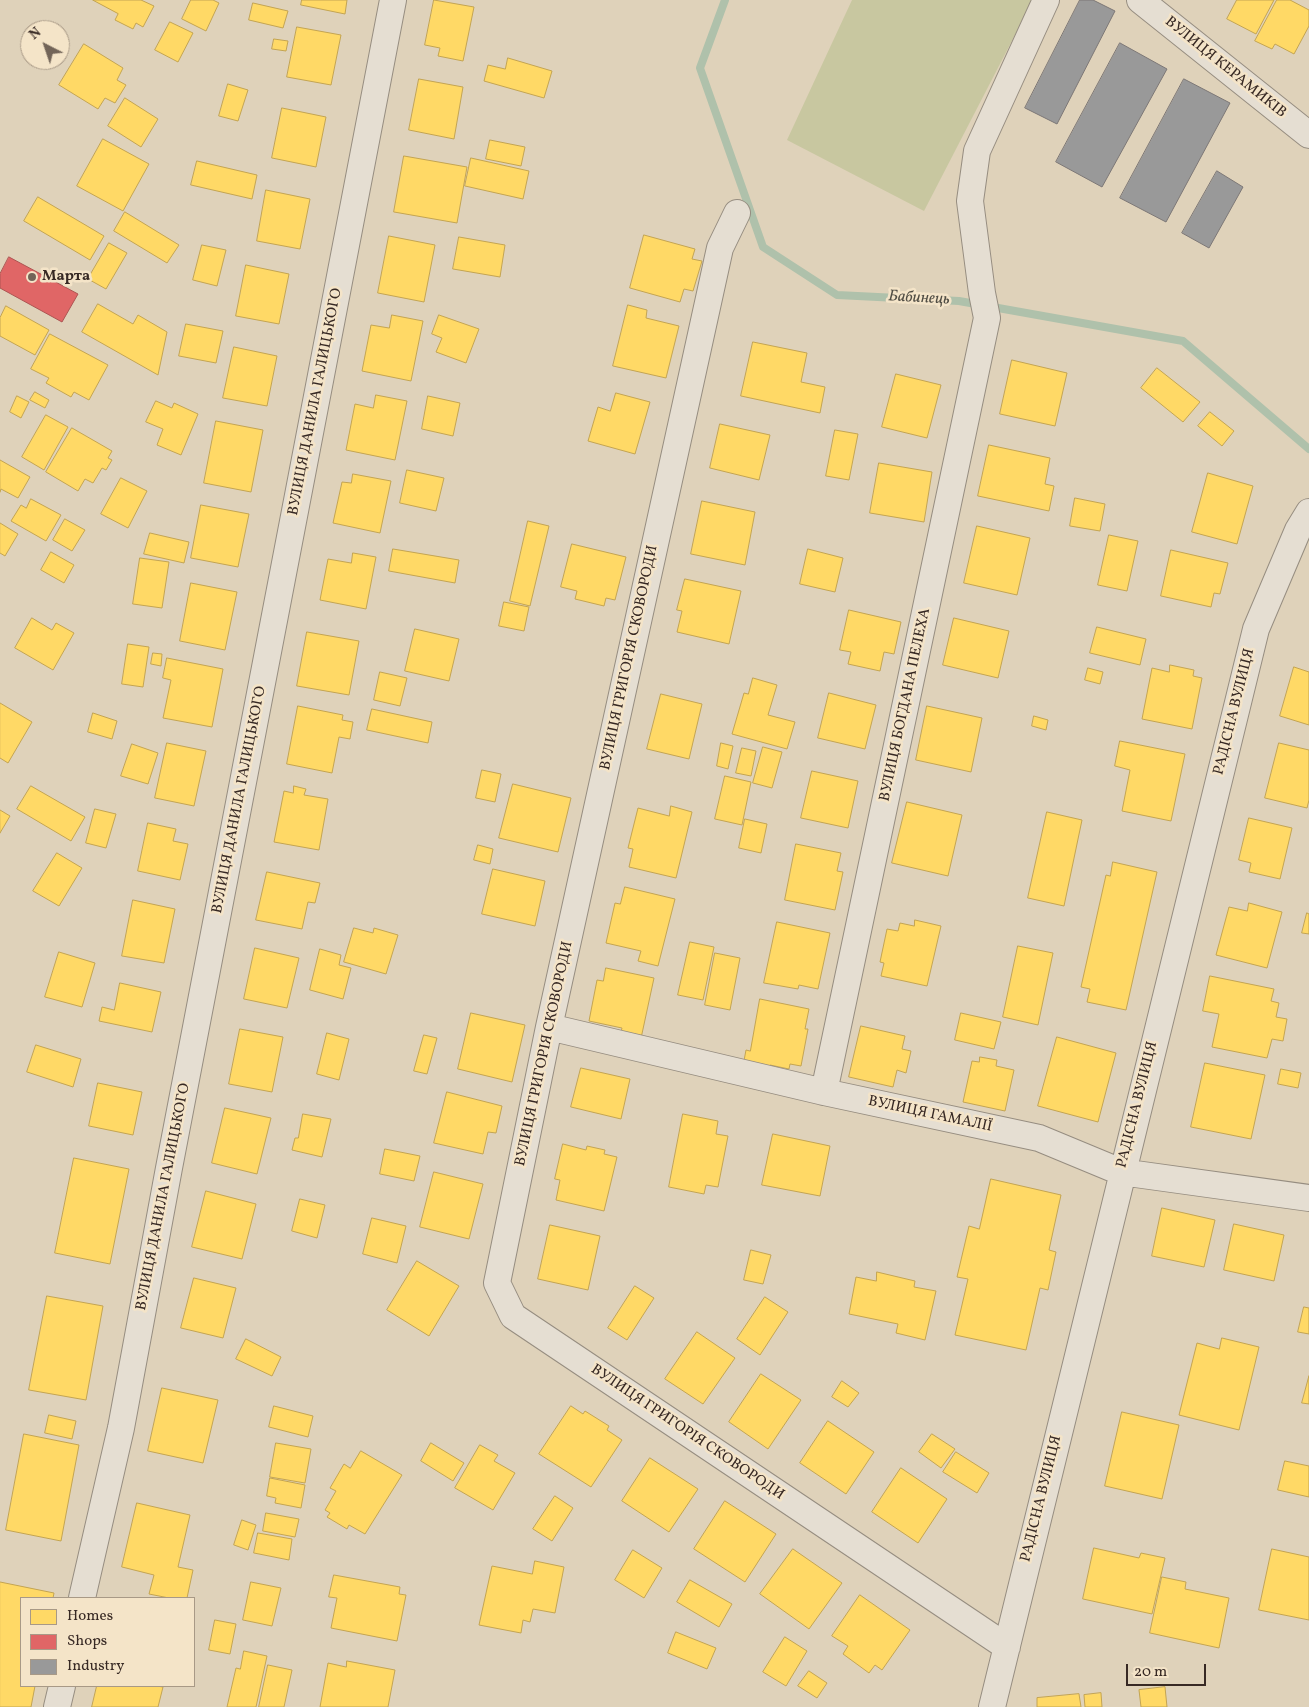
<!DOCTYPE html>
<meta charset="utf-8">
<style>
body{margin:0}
#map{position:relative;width:1309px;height:1707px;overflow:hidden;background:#dfd2ba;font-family:Vollkorn,serif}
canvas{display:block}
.legend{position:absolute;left:20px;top:1597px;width:175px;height:90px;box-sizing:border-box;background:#f4e4c8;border:1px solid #a89986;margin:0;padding:6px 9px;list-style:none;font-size:15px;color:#372924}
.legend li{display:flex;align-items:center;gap:10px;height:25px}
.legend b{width:25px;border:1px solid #a89986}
.north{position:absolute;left:20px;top:20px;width:50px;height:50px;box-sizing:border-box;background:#f4e4c8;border:1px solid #a89986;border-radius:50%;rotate:319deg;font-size:14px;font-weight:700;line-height:20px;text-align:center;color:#372924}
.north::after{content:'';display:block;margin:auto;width:18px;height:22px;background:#726458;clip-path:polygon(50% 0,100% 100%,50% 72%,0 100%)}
.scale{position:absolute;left:1126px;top:1664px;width:80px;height:22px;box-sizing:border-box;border:2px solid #372924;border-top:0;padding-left:6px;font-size:15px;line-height:18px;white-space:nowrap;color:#372924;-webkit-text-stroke:4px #f4e4c8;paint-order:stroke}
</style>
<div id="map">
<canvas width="1309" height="1707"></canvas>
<ul class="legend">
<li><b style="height:14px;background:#ffd966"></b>Homes</li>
<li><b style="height:14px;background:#e06666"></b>Shops</li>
<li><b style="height:14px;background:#999"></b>Industry</li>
</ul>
<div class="north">N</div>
<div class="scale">20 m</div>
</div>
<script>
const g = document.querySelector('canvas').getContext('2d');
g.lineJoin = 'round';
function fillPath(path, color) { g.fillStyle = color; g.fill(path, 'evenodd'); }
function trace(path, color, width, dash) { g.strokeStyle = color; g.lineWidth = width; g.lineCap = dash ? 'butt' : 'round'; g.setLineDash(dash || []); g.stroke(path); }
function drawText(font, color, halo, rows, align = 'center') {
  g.font = font + ' Vollkorn,serif'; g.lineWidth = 5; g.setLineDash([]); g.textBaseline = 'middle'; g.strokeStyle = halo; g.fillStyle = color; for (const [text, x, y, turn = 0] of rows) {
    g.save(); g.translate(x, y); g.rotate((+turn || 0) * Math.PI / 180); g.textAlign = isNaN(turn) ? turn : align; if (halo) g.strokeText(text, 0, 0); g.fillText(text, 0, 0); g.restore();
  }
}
const green = new Path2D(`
 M852 0H1033L924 211 787 140Z`);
const homes = new Path2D(`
 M93 0H141L154 6 143 27 136 23 133 29 115 20 118 14Z
 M191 0H213L219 3 206 31 182 19Z
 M302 0H347L345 14 301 5Z
 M434 0 474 7 463 61 438 56 440 48 425 45Z
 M1237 0H1274L1256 34 1227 19Z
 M1277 0H1290L1309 10V26L1294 54 1275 44 1272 49 1255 41Z
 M253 3 288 11 283 28 249 20Z
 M170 22 193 33 178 62 155 50Z
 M297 27 341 35 331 85 287 77Z
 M274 39 288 41 286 51 272 49Z
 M84 44 123 68 117 80 126 85 115 103 105 98 98 109 59 85Z
 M508 58 552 71 544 98 484 81 488 65 505 69Z
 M419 79 463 87 454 139 409 130Z
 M228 84 248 90 238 121 219 116Z
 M125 98 158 119 141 147 108 126Z
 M282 108 326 117 316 167 272 158Z
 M103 139 149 164 123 211 77 186Z
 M490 140 525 147 521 166 486 159Z
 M404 156 467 167 457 223 394 212Z
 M471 158 529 171 523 199 465 186Z
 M197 161 257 175 252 199 191 185Z
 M266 190 310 199 300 249 257 241Z
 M38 197 104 236 90 260 24 221Z
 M125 212 179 245 167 263 114 231Z
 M644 235 695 249 692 259 702 261 693 291 684 289 680 302 630 288Z
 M389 236 435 245 424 302 378 293Z
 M459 237 505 245 500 277 453 269Z
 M109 243 127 253 106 289 88 279Z
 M202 245 226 250 217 286 193 280Z
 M246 265 289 274 279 324 236 316Z
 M98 304 133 324 138 315 167 332 158 375 82 332Z
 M628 305 647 310 646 318 679 326 666 378 613 366Z
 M6 306 49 330 35 355 0 336V318Z
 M392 315 423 321 411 381 362 371 371 325 389 328Z
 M439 315 479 329 466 363 436 352 442 338 432 334Z
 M186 324 223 331 216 363 179 356Z
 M50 334 108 365 89 400 74 392 71 397 46 383 49 378 31 369Z
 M753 342 807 353 801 382 825 387 820 413 741 396Z
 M234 347 277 356 267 406 223 398Z
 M1012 360 1067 373 1055 426 1000 414Z
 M1157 368 1200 402 1183 422 1141 388Z
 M896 374 941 385 927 438 882 427Z
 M35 392 49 400 45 408 30 400Z
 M616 393 650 402 635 454 588 441 598 407 610 411Z
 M376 395 407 401 395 460 346 450 355 404 373 408Z
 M17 396 29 402 21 418 10 412Z
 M428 396 460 403 453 436 422 429Z
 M156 401 172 408 174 403 198 414 181 455 157 445 163 429 146 422Z
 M1210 412 1234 431 1222 446 1198 426Z
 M46 415 68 427 44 470 22 457Z
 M216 421 263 430 251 492 204 483Z
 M720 424 770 435 759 480 710 468Z
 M72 428 112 451 108 458 112 460 106 470 102 468 93 483 85 479 78 491 46 472Z
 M835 430 858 434 849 480 826 476Z
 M989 445 1050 458 1045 484 1054 486 1049 511 978 496Z
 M0 460 30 477 18 498 1 489 0 492Z
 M879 463 932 472 924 522 870 513Z
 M407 470 444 478 436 511 400 503Z
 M1208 473 1253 486 1237 544 1192 532Z
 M353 474 391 481 380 533 333 523 342 482 351 483Z
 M121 478 147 491 128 528 101 514Z
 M1075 498 1105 504 1100 531 1070 526Z
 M31 499 61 515 46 541 11 521 21 505 26 508Z
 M702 501 755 512 745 565 691 554Z
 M201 505 249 514 238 567 191 558Z
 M65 519 85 530 72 551 53 540Z
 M528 521 549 526 530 606 510 601Z
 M0 523 18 534 5 556 0 553Z
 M977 526 1030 538 1017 595 964 583Z
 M150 533 189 542 184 563 144 554Z
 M1109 535 1138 541 1127 591 1098 585Z
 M572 544 626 557 615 600 606 598 604 606 575 599 577 591 561 587Z
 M393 549 459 560 455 583 389 571Z
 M808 549 843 558 835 592 800 584Z
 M1171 550 1228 563 1220 594 1214 593 1211 607 1161 596Z
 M51 552 74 565 64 583 41 570Z
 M353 553 376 557 366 609 320 600 328 559 351 563Z
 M140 558 169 562 162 608 133 604Z
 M685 579 741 591 729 644 677 632 682 611 677 610Z
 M191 583 237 592 225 650 180 641Z
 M504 602 529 607 524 631 499 626Z
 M849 610 901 622 894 654 884 652 880 671 848 664 851 652 840 650Z
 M32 618 52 630 56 623 74 633 53 670 15 648Z
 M954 618 1009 631 998 678 943 665Z
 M1097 627 1146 639 1140 665 1090 653Z
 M415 629 459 639 449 681 405 671Z
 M307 632 359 641 349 695 297 686Z
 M128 644 149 647 143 687 122 684Z
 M153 653 162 654 161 666 151 664Z
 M167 658 223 669 212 727 163 718 171 680 163 678Z
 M1170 665 1194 670 1193 676 1202 678 1192 729 1142 719 1152 668 1169 672Z
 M1294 667 1309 672V725L1280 716Z
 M1088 668 1103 672 1100 684 1085 680Z
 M380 672 407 678 400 706 374 700Z
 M753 678 777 685 768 715 795 722 787 749 732 734 744 693 748 694Z
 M829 693 876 705 865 749 818 738Z
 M661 694 702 704 689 759 647 749Z
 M0 703 32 722 8 763 0 758Z
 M298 706 343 715 342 720 353 722 350 739 339 737 332 773 287 764Z
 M927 706 982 718 971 772 916 760Z
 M372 709 432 722 428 743 367 730Z
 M93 713 117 721 112 739 88 732Z
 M1034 716 1048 720 1046 730 1032 726Z
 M1120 741 1185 754 1171 821 1122 811 1130 770 1115 766Z
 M167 743 206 751 194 806 155 798Z
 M721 743 733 746 728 769 717 766Z
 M1279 743 1309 750V800L1307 808 1265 798Z
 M132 744 158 753 148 784 121 776Z
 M763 747 782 752 772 788 753 783Z
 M742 748 756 751 751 776 736 773Z
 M482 770 501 774 495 802 476 798Z
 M812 771 858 781 848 828 801 818Z
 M725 776 751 782 742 825 715 819Z
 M513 784 571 798 558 852 499 838Z
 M31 786 85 817 71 841 17 809Z
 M294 786 306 789 304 795 328 799 319 850 274 842 284 791 293 793Z
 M907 802 962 815 948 876 892 863Z
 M671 806 692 812 676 878 629 867 633 849 628 848 638 808 669 816Z
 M95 809 116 814 106 848 86 843Z
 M0 810 10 816 0 833Z
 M1047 812 1082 820 1064 906 1028 898Z
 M1249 818 1292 828 1280 879 1249 872 1251 863 1239 860Z
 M745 819 767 824 761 853 739 848Z
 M148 823 176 829 173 841 188 844 180 880 138 871Z
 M796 844 841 853 837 871 843 872 835 910 785 900Z
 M478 845 493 849 490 864 474 860Z
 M57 853 82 868 59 906 33 891Z
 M1113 862 1157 872 1126 1010 1087 1002 1090 989 1081 987 1106 875 1110 876Z
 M493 869 545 881 535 926 482 914Z
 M267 872 320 883 315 903 308 902 302 929 256 920Z
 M625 887 675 899 658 966 638 961 641 951 606 943 615 903 620 904Z
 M133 900 175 909 164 963 122 956Z
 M1249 903 1282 912 1267 968 1216 955 1229 907 1247 911Z
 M1307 913 1309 914V934L1302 933Z
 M915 920 941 926 927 986 881 976 884 963 880 962 887 929 898 931 900 923 914 926Z
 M777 922 830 933 818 989 799 985 798 989 764 983Z
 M354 928 373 933 374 928 398 935 386 974 344 962Z
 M690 942 714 947 703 1000 678 995Z
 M1018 946 1053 953 1038 1025 1003 1017Z
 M255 948 299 958 287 1008 244 999Z
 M320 949 341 955 339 965 351 968 343 999 310 990Z
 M59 952 95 963 82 1007 45 997Z
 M715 953 740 958 730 1010 705 1005Z
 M606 968 654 978 640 1043 619 1039 622 1028 589 1021 597 980 603 981Z
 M1210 976 1274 989 1271 1001 1279 1003 1276 1017 1287 1019 1283 1041 1272 1039 1267 1058 1212 1047 1219 1014 1203 1011Z
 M120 983 161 992 152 1032 99 1021 102 1007 114 1010Z
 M760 999 809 1009 805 1029H808L801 1066 790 1064 789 1069 770 1065 768 1071 743 1066 746 1050 750 1051Z
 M471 1013 525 1025 512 1082 458 1069Z
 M961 1013 1001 1022 994 1049 955 1040Z
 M861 1026 905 1036 902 1049 911 1051 906 1073 897 1070 893 1087 849 1077Z
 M240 1029 283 1037 272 1092 229 1084Z
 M327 1033 349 1039 339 1080 317 1074Z
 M424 1035 437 1038 427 1074 414 1071Z
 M1057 1037 1116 1053 1098 1122 1038 1106Z
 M36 1045 81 1059 73 1087 27 1072Z
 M980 1057 997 1060 996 1066 1014 1070 1005 1111 963 1102 972 1061 979 1062Z
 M1205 1063 1265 1075 1251 1139 1191 1127Z
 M581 1068 630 1079 621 1119 571 1107Z
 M1281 1069 1301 1073 1298 1088 1278 1084Z
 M98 1083 142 1092 133 1135 89 1126Z
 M447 1092 502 1106 496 1133 488 1132 483 1154 434 1143Z
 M225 1108 271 1118 257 1174 212 1163Z
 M303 1114 331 1119 322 1157 292 1150 295 1138H298Z
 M683 1114 718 1121 716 1134 728 1136 718 1187 706 1185 704 1194 669 1187Z
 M773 1134 830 1146 820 1196 762 1185Z
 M563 1144 586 1150 587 1146 605 1150 604 1154 617 1157 604 1211 556 1200 560 1180 555 1179Z
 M385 1149 420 1156 414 1181 380 1174Z
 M74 1158 129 1169 110 1264 55 1253Z
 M434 1172 483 1184 469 1239 420 1227Z
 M991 1179 1061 1195 1049 1250 1056 1252 1048 1290 1040 1288 1026 1350 955 1335 968 1279 957 1277 969 1226 979 1229Z
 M206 1191 256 1204 242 1259 192 1247Z
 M300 1199 325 1205 317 1238 292 1231Z
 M1162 1208 1215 1220 1204 1267 1152 1256Z
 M372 1218 406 1226 397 1263 363 1254Z
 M1234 1224 1284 1235 1274 1281 1224 1270Z
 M550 1225 600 1236 588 1290 538 1279Z
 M751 1250 771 1255 763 1284 744 1280Z
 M417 1261 459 1286 429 1336 387 1310Z
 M877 1272 915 1281 914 1287 936 1291 925 1340 896 1333 898 1324 849 1314 856 1277 876 1281Z
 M194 1278 236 1288 223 1338 181 1328Z
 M635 1286 654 1298 627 1340 608 1328Z
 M47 1296 103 1306 86 1400 29 1390Z
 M765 1297 788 1312 760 1355 737 1339Z
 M1304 1307 1309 1308V1334L1298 1332Z
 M697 1332 735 1358 703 1404 665 1379Z
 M1222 1338 1259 1347 1239 1430 1179 1415 1197 1343 1219 1349Z
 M246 1339 281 1357 272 1376 236 1359Z
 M761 1374 801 1400 768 1449 729 1422Z
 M1309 1376V1404L1302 1403Z
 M842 1381 859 1393 848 1407 832 1397Z
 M162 1388 218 1400 203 1463 148 1451Z
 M274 1406 313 1416 308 1437 269 1427Z
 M571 1406 583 1414 585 1411 609 1426 607 1430 622 1440 591 1487 539 1454Z
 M1122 1412 1179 1425 1162 1499 1105 1486Z
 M49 1415 76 1421 72 1439 45 1433Z
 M828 1421 874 1452 846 1494 800 1463Z
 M24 1434 79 1445 61 1541 6 1530Z
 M932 1434 955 1449 941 1468 919 1452Z
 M276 1443 311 1449 305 1483 270 1477Z
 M431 1443 464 1463 453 1481 421 1461Z
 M480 1445 498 1455 494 1461 515 1473 493 1510 455 1488Z
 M361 1451 402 1475 365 1534 349 1525 347 1529 327 1517 330 1513 325 1510 336 1491 330 1488 344 1464 350 1468Z
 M956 1452 989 1473 977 1493 943 1472Z
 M650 1458 698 1489 669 1532 622 1501Z
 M1285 1461 1309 1466V1497L1278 1490Z
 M901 1468 947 1499 918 1543 872 1512Z
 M270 1478 305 1485 301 1508 275 1503 276 1498 267 1496Z
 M555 1496 573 1508 552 1541 533 1529Z
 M725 1501 776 1534 745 1582 694 1549Z
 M137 1503 190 1515 178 1567 193 1570 187 1598H169L149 1594 154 1575 122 1567Z
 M266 1513 299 1519 295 1537 263 1531Z
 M242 1520 256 1525 248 1550 234 1545Z
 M258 1533 292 1539 289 1560 254 1553Z
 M1094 1548 1139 1558 1141 1553 1165 1558 1152 1614 1083 1599Z
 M793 1549 842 1583 809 1629 760 1594Z
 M1272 1549 1309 1557V1620L1259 1610Z
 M633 1550 662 1568 644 1598 615 1580Z
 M535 1561 564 1567 555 1613 533 1609 530 1622 523 1620 521 1633 479 1625 492 1566 532 1574Z
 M334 1575 400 1587 399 1594 406 1595 397 1641 331 1628 337 1598 329 1597Z
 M1162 1577 1186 1582 1185 1589 1229 1598 1219 1648 1150 1633Z
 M690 1580 732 1604 719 1627 677 1602Z
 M0 1582 54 1593 53 1598H21V1686H35L31 1707H0Z
 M251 1582 281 1588 272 1626 243 1620Z
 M860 1595 910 1630 882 1670 875 1665 869 1673 843 1654 848 1646 832 1636Z
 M215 1620 236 1624 230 1654 209 1650Z
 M676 1632 716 1648 707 1669 668 1653Z
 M785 1637 807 1651 786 1686 763 1672Z
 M244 1651 267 1656 256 1707H227L236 1668 240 1669Z
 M347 1661 395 1670 388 1707H320L328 1663 346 1667Z
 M268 1665 292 1670 284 1707H259Z
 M809 1671 827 1683 817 1698 798 1686Z
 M97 1686H157L163 1687 158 1707H92Z
 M1165 1687 1167 1707H1141L1139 1690Z
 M1101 1693 1102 1707H1085L1084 1695Z
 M1079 1694 1081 1707H1037V1698Z`);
const shops = new Path2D(`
 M9 257 78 294 62 322 0 288V274Z`);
const industry = new Path2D(`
 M1080 0H1093L1115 11 1057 124 1025 108Z
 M1120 43 1167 69 1102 187 1056 162Z
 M1184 79 1230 103 1166 222 1120 198Z
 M1217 171 1243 187 1209 248 1182 233Z`);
const stream = new Path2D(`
 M725 0 700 68 763 247 837 295 959 301 1183 341 1309 449`);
const street = new Path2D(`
 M1140 0 1309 135
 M737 213 720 248 549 1027 497 1283 513 1316 1007 1647
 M549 1027 824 1092 1039 1138 1121 1172 1309 1198
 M824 1092 987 318 982 293 970 201 977 151 1046 0
 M82 1598 121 1428 169 1168 393 0
 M57 1707 62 1686
 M992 1707 1256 629 1298 530 1309 512`);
const markers = [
 [32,277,5,"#726458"]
];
const streetNames = [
 ["ВУЛИЦЯ КЕРАМИКІВ",1225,68,39],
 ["ВУЛИЦЯ ДАНИЛА ГАЛИЦЬКОГО",316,402,-79],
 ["ВУЛИЦЯ ГРИГОРІЯ СКОВОРОДИ",630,658,-78],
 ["ВУЛИЦЯ БОГДАНА ПЕЛЕХА",906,705,-78],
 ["РАДІСНА ВУЛИЦЯ",1235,712,-76],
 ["ВУЛИЦЯ ДАНИЛА ГАЛИЦЬКОГО",240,800,-79],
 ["ВУЛИЦЯ ГРИГОРІЯ СКОВОРОДИ",545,1054,-78],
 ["РАДІСНА ВУЛИЦЯ",1138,1105,-76],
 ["ВУЛИЦЯ ГАМАЛІЇ",930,1115,12],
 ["ВУЛИЦЯ ДАНИЛА ГАЛИЦЬКОГО",164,1197,-79],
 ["ВУЛИЦЯ ГРИГОРІЯ СКОВОРОДИ",687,1433,34],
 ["РАДІСНА ВУЛИЦЯ",1042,1499,-76]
];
const poiNames = [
 ["Марта",42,277]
];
const waterNames = [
 ["Бабинець",919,299,3]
];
fillPath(green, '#c8c7a0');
fillPath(homes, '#ffd966');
trace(homes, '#c3a452', 1);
fillPath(shops, '#e06666');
trace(shops, '#ad5452', 1);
fillPath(industry, '#999');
trace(industry, '#7c7776', 1);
trace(stream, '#afc1ab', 8);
trace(street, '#968d80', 28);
trace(street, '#e5ded2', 26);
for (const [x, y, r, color] of markers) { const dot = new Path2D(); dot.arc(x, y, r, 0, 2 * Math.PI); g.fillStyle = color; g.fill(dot); trace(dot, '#f4e4c8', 2); }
drawText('15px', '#372924', '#f4e4c8', streetNames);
drawText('bold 15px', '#372924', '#f4e4c8', poiNames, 'left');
drawText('italic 16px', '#504d44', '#f4e4c8', waterNames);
</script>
